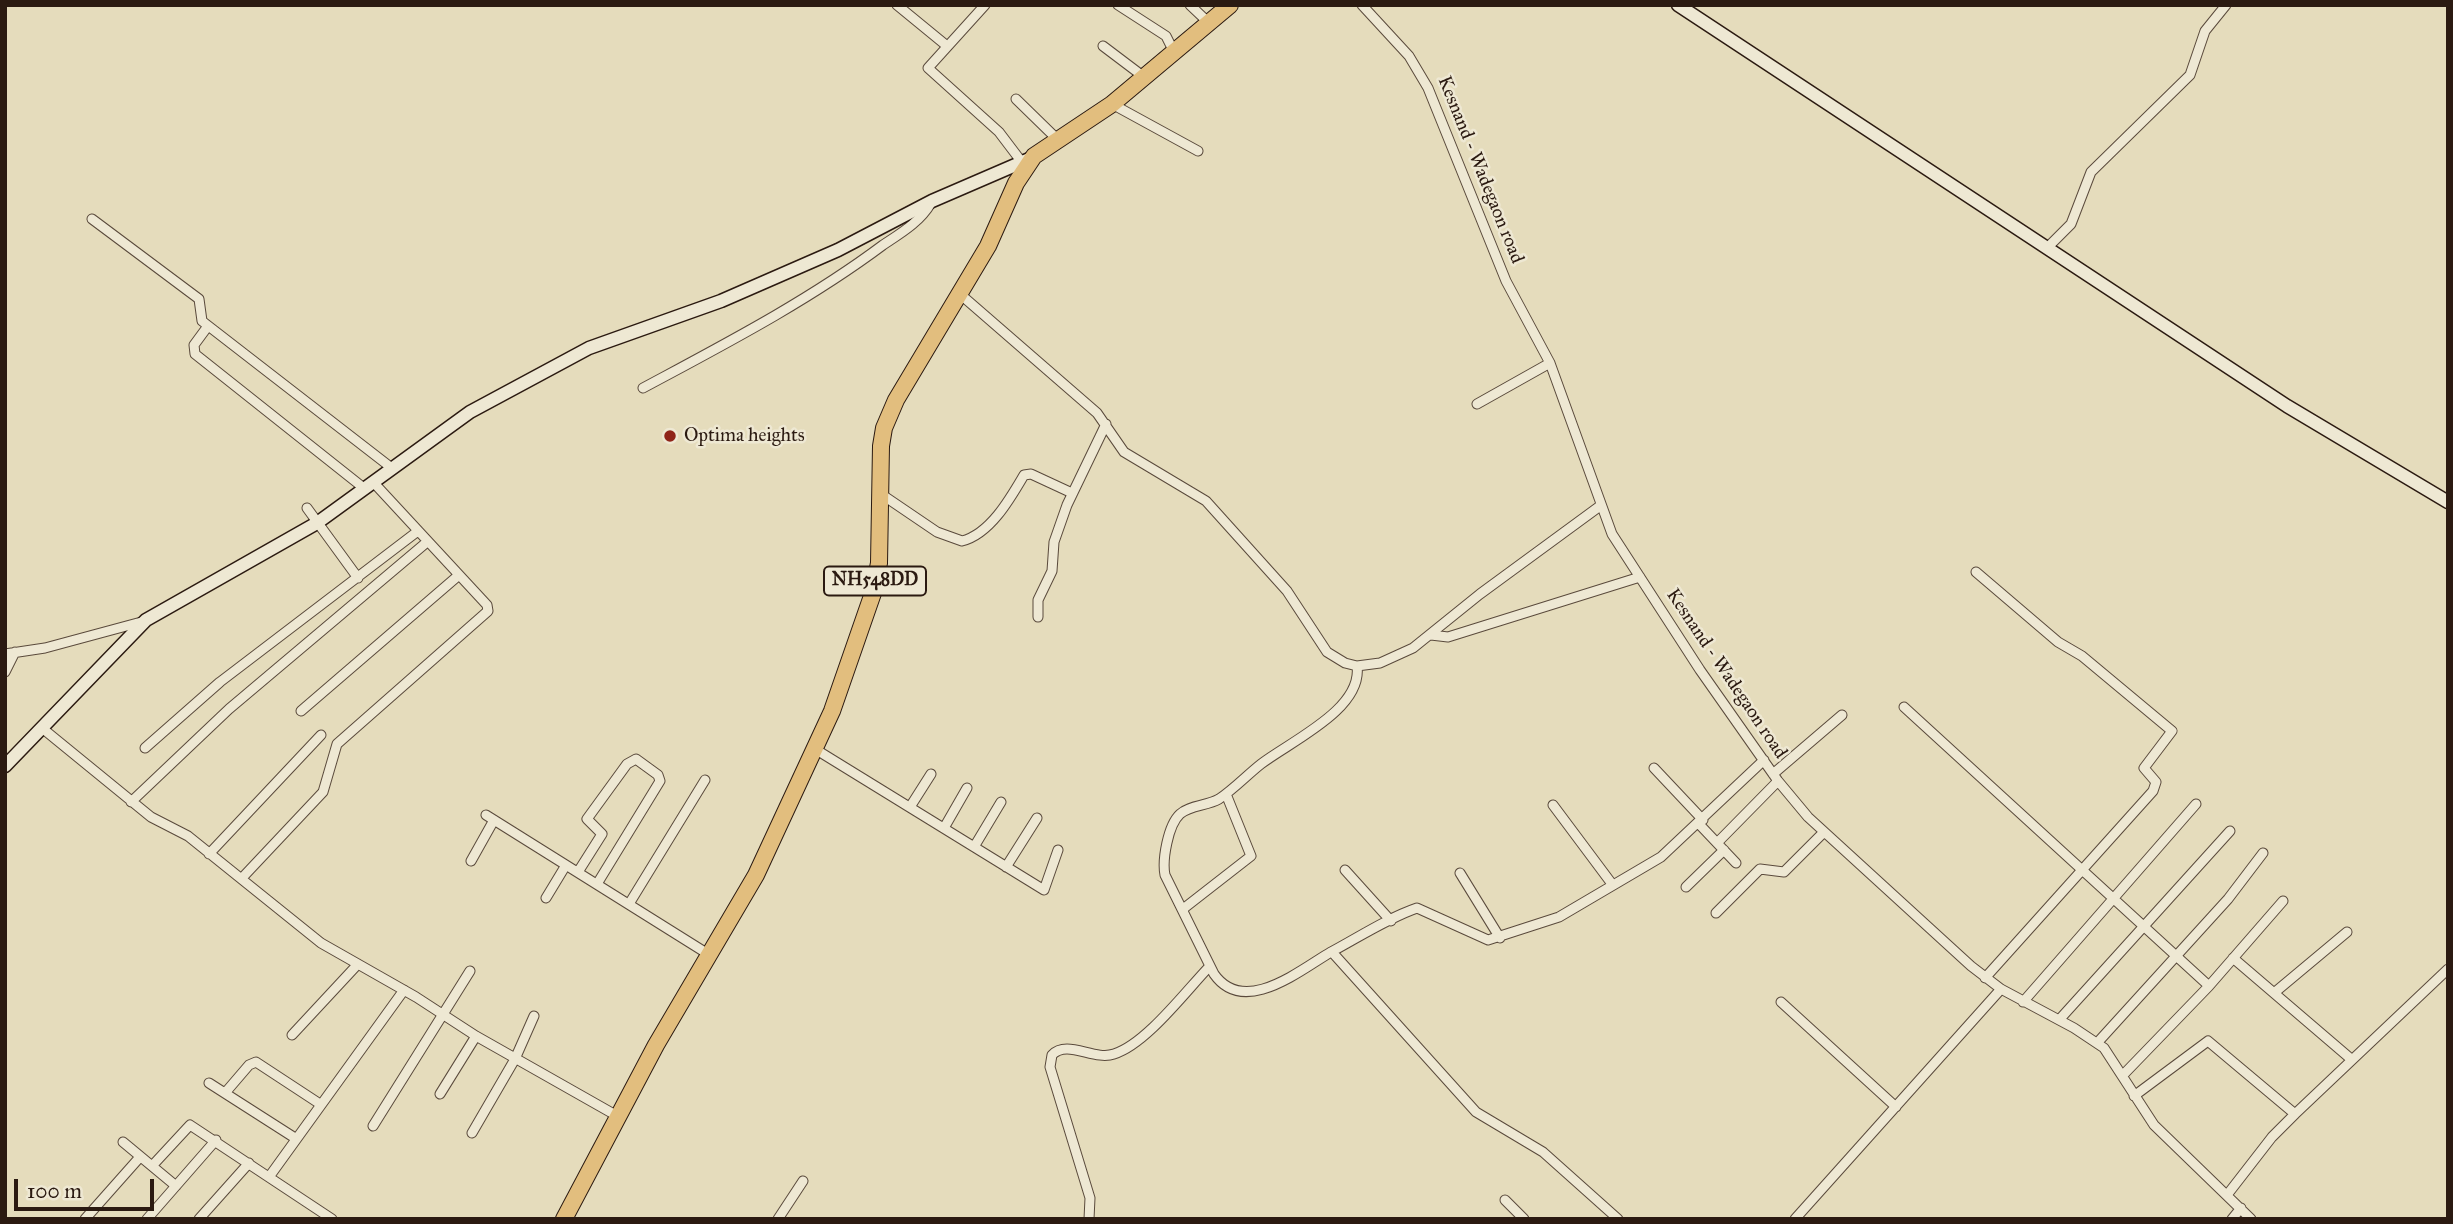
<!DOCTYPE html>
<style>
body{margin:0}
#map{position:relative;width:2453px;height:1224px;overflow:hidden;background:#e5dcbc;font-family:"IM FELL Great Primer",serif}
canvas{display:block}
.frame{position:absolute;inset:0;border:7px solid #2b1a11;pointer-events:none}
.scale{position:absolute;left:14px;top:1179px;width:140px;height:32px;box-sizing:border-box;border:4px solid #2b1a11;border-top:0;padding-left:9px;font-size:21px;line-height:24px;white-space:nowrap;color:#2b1a11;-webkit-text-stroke:5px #eee8d3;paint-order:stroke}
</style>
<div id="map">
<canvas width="2453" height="1224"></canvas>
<div class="frame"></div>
<div class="scale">100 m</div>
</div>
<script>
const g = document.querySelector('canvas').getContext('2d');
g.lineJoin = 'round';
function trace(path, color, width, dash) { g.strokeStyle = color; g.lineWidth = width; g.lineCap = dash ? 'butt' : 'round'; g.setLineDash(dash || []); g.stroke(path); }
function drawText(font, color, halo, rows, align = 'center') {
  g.font = font + ' "IM FELL Great Primer",serif'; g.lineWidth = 5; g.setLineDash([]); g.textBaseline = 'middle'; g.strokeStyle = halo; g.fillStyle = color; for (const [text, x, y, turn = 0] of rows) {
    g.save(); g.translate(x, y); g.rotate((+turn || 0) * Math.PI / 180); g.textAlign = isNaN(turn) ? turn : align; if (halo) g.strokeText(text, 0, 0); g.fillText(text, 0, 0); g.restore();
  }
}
const street = new Path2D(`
 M897 5 947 46
 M985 5 928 68 999 132 1021 161
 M1118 5 1166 36 1174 52
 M1190 5 1209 23
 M1362 5 1409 56 1428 88 1506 281 1550 363 1612 534 1700 670 1778 781 1808 817 1971 966 2001 989 2074 1028 2104 1048 2154 1125 2251 1219
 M1103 46 1144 77
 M1016 99 1057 139
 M1112 104 1198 151
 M92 219 199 299 202 321 393 469
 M2048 247 2071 224 2091 172 2190 75 2205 31 2226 5
 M960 294 1097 413 1124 452 1206 501 1287 591 1327 652 1345 663 1357 666 1380 663 1413 648 1480 594 1600 506
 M208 326 194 345 195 354 365 489
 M643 388C725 344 808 301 883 245 901 233 920 222 931 203
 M1477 404 1550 363
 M881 494 937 532 962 541C990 534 1010 499 1024 475L1031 474 1072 493
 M307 508 358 578
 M1976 572 2058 642 2082 656 2172 731 2144 768 2156 782 2153 791 1985 978
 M1038 617V600L1052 571 1054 542 1067 505 1106 424
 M1431 635 1448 637 1640 577
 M5 654 45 648 145 621
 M1357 666C1363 709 1291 741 1261 764 1247 775 1234 789 1219 799 1207 806 1190 805 1180 814 1168 825 1162 860 1165 875L1214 974C1244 1017 1300 970 1331 952 1359 937 1388 918 1417 908L1488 940 1559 917 1661 857 1764 760
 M5 672 15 652
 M1904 707 2209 986 2123 1075
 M301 711 459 575
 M42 728 151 817 188 836 321 943 416 997 476 1036 619 1117
 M145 748 220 682 418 531
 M815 749 1044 890 1058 850
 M1654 768 1703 820
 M1773 774 1842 715
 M131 802 229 709 427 542
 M1553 805 1612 884
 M910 807 931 774
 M486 815 708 954
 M1699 824 1736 863
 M944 828 967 788
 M1717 843 1778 781
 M974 847 1001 802
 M209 854 321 735
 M471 861 494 820
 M1006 867 1037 818
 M1345 870 1391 921
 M578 872 602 834 587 819 627 764 636 759 658 775 660 781 597 884
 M1460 873 1500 938
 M242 878 323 792 337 744 488 611 487 605 374 483
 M1686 887 1724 850
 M546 898 566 865
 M629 904 705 780
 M1183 909 1251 856 1226 794
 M1716 913 1760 869 1784 872 1824 832
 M1332 952 1476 1112 1543 1152 1618 1219
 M2233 958 2351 1059
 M2209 986 2283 901
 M2274 993 2347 932
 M1781 1002 1896 1107
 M2023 1002 2196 804
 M2059 1020 2230 831
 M292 1035 358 964
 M2098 1042 2228 899 2263 853
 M209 1083 295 1138
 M225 1093 249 1065 256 1062 320 1104
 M440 1094 476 1036
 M2134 1096 2208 1041 2295 1114
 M373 1126 470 971
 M472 1133 515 1059 534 1016
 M123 1142 176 1186
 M152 1166 190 1125 332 1219
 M269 1177 404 990
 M2227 1195 2272 1137 2295 1114 2448 969
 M1505 1200 1524 1219
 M85 1219 140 1157
 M147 1219 216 1140
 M199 1219 249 1163
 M778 1219 803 1181
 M1089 1219 1090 1198 1050 1067 1052 1055C1067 1039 1094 1061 1114 1054 1146 1044 1185 992 1209 967
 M1795 1219 2001 989
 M2232 1219 2241 1208`);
const secondary = new Path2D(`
 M1678 5 2287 406 2448 502
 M5 766 146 620 317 523 470 412 589 348 721 301 838 250 932 201 1034 157`);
const highway = new Path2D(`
 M564 1219 656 1045 756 875 832 711 873 593 879 563 881 446 884 428 896 400 988 246 1016 183 1034 156 1112 104 1230 5`);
const markers = [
 [670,436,7,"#8f2418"]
];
const shields = [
 [875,581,102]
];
const shieldNames = [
 ["NH548DD",875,581]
];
const streetNames = [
 ["Kesnand - Wadegaon road",1480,170,68],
 ["Kesnand - Wadegaon road",1726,674,56]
];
const poiNames = [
 ["Optima heights",684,436]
];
trace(street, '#5a4a3c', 11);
trace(secondary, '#2b1a11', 15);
trace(highway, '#2b1a11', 18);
trace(street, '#eee8d3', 9);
trace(secondary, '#eee8d3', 12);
trace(highway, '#e2be7e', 16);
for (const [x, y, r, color] of markers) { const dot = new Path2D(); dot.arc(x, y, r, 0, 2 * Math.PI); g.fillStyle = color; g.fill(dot); trace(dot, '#eee8d3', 2.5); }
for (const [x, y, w] of shields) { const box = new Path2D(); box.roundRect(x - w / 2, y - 14.5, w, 29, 5); g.fillStyle = '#eee8d3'; g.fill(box); trace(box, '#2b1a11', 2); }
drawText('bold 18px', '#2b1a11', null, shieldNames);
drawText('19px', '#2b1a11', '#eee8d3', streetNames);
drawText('19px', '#2b1a11', '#eee8d3', poiNames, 'left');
</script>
